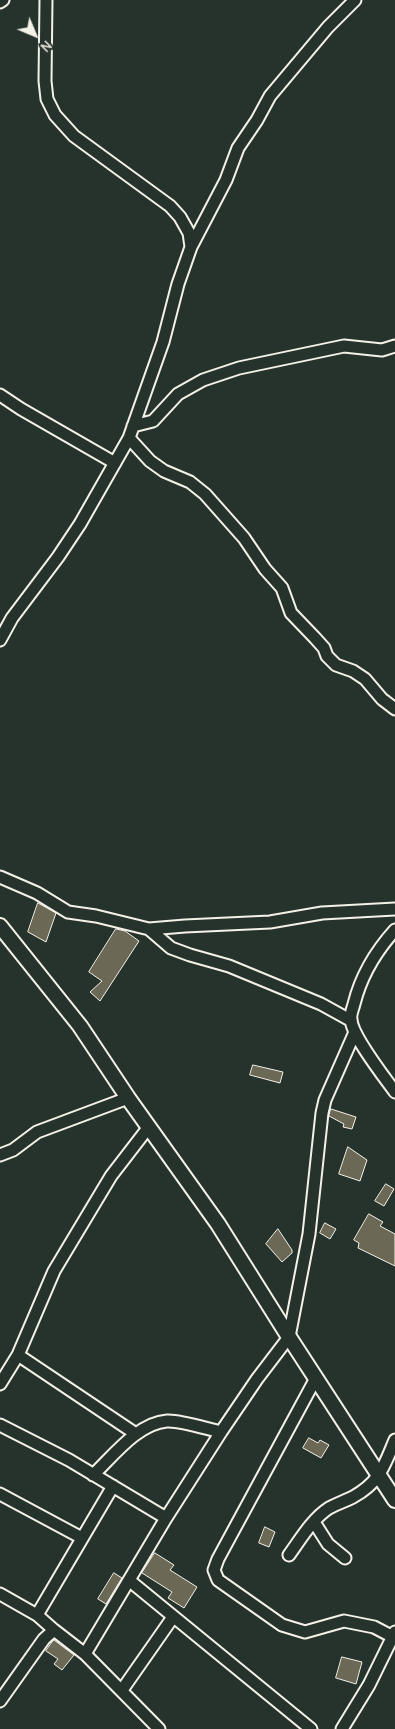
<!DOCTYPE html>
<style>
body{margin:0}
#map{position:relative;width:395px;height:1729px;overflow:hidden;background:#26332d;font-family:"Comic Neue",sans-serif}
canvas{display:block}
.north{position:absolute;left:10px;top:10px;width:50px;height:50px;-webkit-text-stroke:4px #26332d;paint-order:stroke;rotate:135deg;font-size:14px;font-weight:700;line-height:20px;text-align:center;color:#f4f1e8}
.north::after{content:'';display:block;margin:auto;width:18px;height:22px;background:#f4f1e8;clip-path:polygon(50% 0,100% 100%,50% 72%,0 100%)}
</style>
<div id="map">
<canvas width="395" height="1729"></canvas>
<div class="north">N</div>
</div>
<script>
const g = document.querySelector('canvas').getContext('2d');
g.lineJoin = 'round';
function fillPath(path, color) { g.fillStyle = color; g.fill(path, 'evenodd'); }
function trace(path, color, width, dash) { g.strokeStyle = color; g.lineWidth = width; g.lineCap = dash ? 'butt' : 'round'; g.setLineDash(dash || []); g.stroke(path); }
const building = new Path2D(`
 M38 903 56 913 46 942 28 932Z
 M116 929 125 931 139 941 100 1001 90 992 102 981 89 972Z
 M253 1065 283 1072 280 1083 250 1075Z
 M331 1109 356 1117 352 1129 343 1127 344 1124 329 1116Z
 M348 1147 367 1160 360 1181 339 1174Z
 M386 1184 394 1189 384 1206 375 1201Z
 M369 1214 383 1222 380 1226 395 1234V1266L358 1248 359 1243 354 1240Z
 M325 1223 336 1229 330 1239 320 1233Z
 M278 1229 292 1250V1253L282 1262 266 1244Z
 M309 1438 318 1443 320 1440 329 1445 321 1458 303 1448Z
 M265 1527 275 1532 269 1547 259 1543Z
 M155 1553 174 1565 170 1570 197 1587 184 1608 168 1598 172 1592 142 1573Z
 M114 1573 122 1578 106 1604 98 1599Z
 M54 1640 74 1655 62 1670 54 1664 58 1659 46 1651Z
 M342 1657 362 1662 356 1684 336 1678Z`);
const minor = new Path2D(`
 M0 2 3 0
 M191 247 226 180 238 148 257 120 270 96 328 27 355 0
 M0 395 21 409 115 463
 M133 426 153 421 178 394 203 380 239 368 344 346 382 350 395 346
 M129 438 150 461 164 471 190 482 205 494 244 538 265 569 282 588 291 613 315 638 324 648 327 656 336 665 353 671 365 679 382 699 395 709
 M0 640 12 618 58 557 80 524 129 438 163 342 178 284 191 247 189 233 180 217 170 206 74 136 55 115 47 99 45 81 46 0
 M0 877 37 893 68 912 96 916 149 929 185 926 270 922 322 913 395 909
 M149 929 171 948 190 955 229 966 321 1004 350 1020
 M395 930C376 951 361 976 354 1004 353 1008 350 1015 351 1019 351 1035 385 1078 395 1092
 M0 1155 13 1150 37 1132 128 1098
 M18 1355 136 1434
 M316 1378 218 1559 214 1570 218 1580 282 1625 305 1632 344 1621 374 1627 393 1637
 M0 1384 18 1355 54 1271 111 1176 148 1128
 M0 1425 69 1460 166 1518
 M93 1475C113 1456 138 1423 167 1421 180 1420 207 1429 221 1432
 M0 1494 82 1538
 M314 1522 328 1544 345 1558
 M289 1555C300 1540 312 1519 329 1508 336 1504 345 1501 353 1497 380 1482 384 1466 395 1440
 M130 1581 311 1729
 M0 1594 37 1615 54 1630
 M37 1615 113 1486
 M122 1690 173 1617
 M0 1701 44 1639 54 1630 85 1654
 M159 1729 85 1654 166 1518 221 1432 257 1379 289 1337 309 1234 322 1113 325 1100 355 1032
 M342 1729 369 1685 395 1632`);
const tertiary = new Path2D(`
 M0 926 80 1026 128 1098 218 1224 289 1337 395 1500`);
fillPath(building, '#6b6955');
trace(building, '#f4f1e8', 1);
trace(minor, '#f4f1e8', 15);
trace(tertiary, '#f4f1e8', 18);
trace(minor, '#26332d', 11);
trace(tertiary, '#26332d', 14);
</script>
